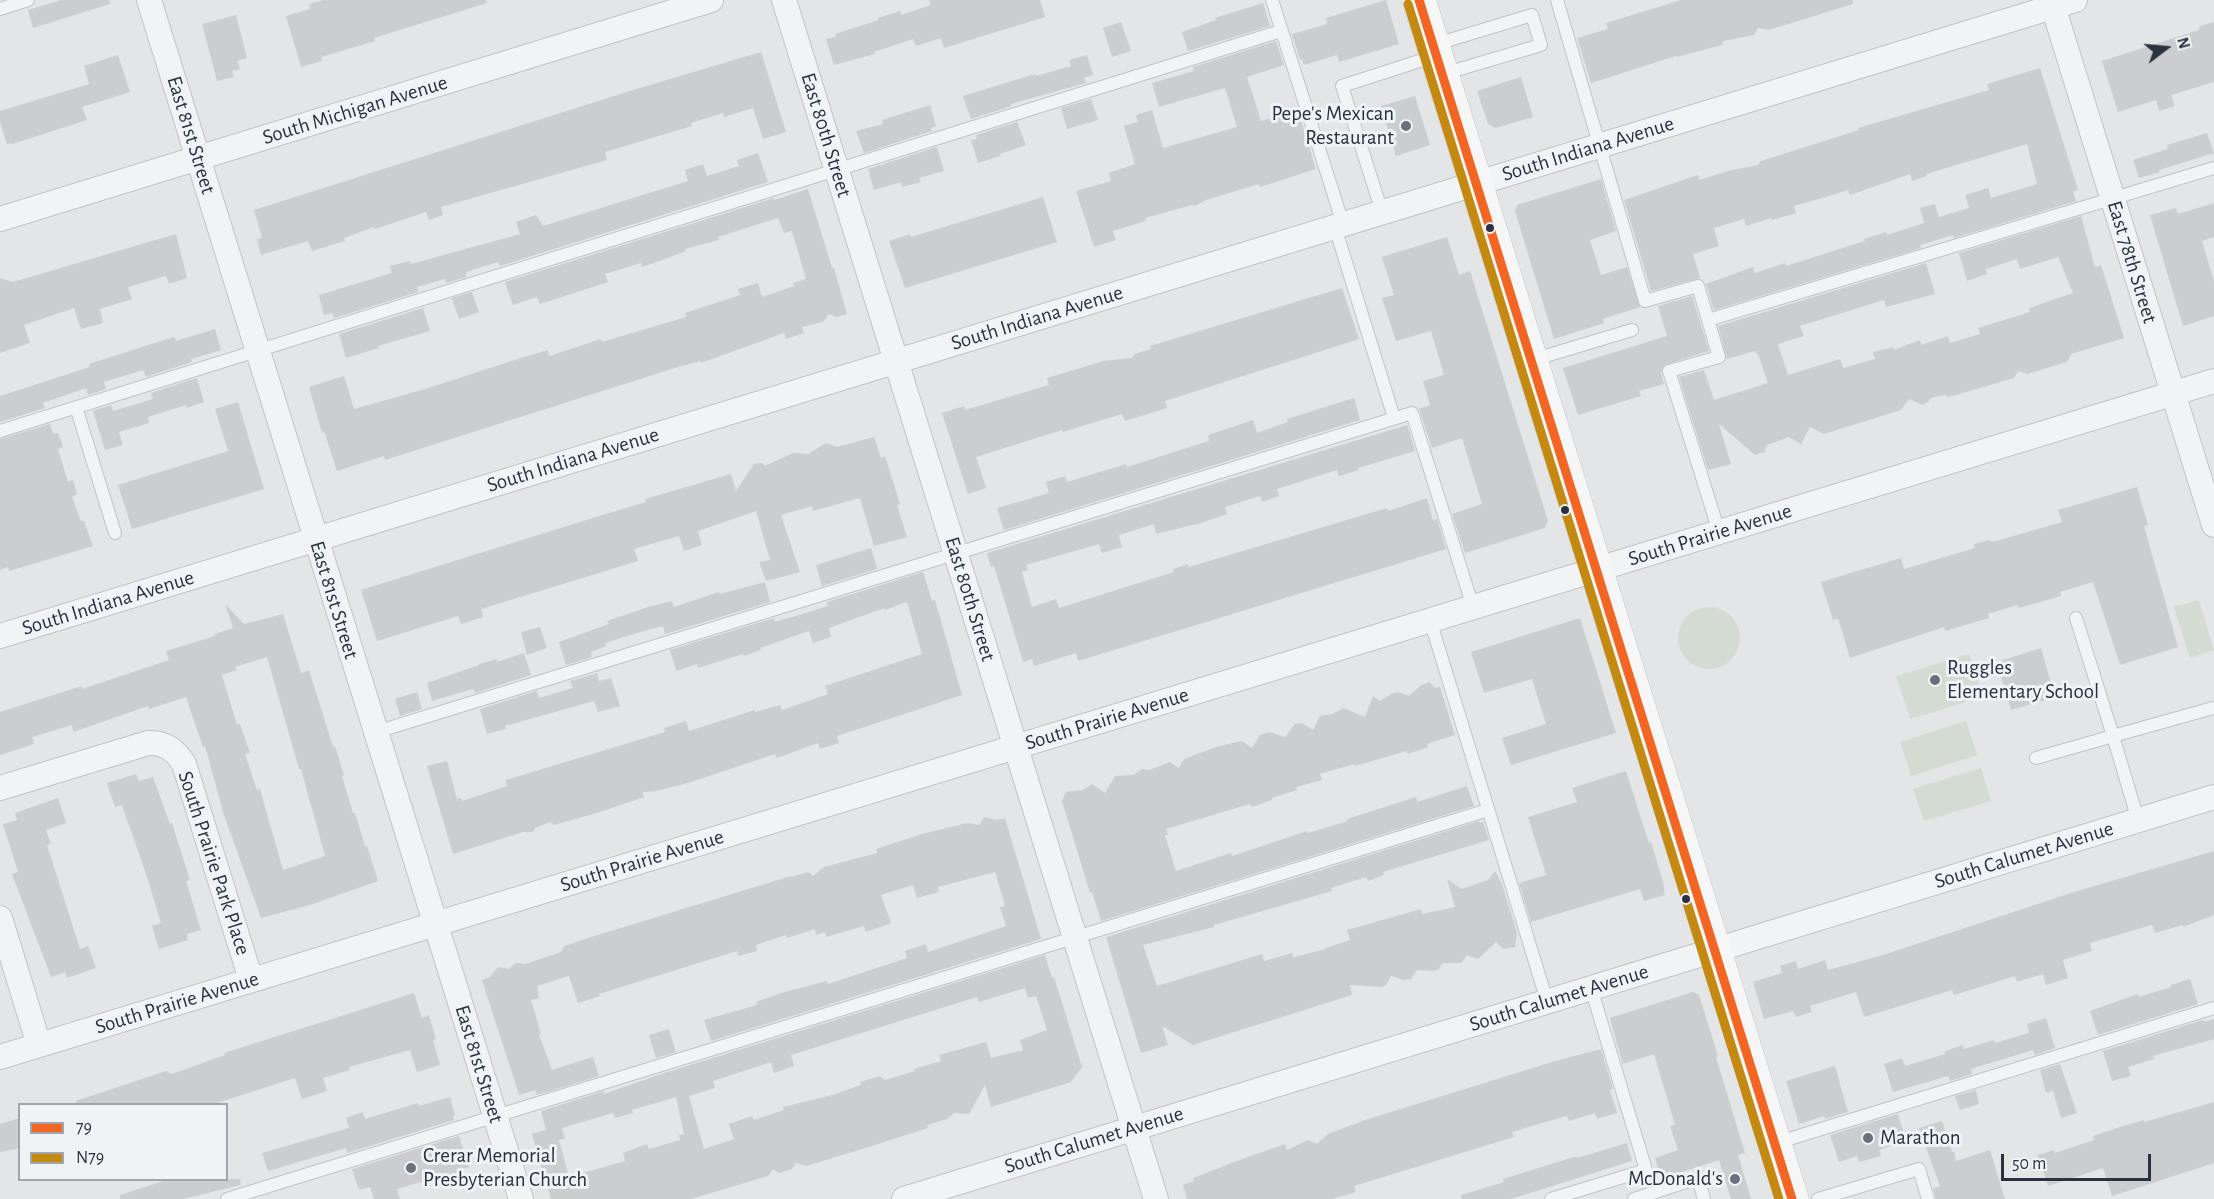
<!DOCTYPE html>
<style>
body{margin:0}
#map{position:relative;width:2214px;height:1199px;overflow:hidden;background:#e3e5e7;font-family:"Alegreya Sans",sans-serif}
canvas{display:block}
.legend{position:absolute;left:18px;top:1103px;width:210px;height:78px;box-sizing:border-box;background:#f0f3f6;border:2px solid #a1a6ad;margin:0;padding:8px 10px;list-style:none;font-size:18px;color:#2a323f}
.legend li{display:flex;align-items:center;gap:12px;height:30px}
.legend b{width:30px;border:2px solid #a1a6ad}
.north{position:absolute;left:2136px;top:18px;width:60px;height:60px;-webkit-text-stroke:4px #f0f3f6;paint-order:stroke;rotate:74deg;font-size:16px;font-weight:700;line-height:24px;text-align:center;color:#2a323f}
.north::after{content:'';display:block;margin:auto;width:21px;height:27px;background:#2a323f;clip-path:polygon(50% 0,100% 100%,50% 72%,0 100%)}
.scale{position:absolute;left:2001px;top:1154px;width:150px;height:27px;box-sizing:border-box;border:3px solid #2a323f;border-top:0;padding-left:8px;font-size:18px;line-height:21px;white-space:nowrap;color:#2a323f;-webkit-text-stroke:4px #f0f3f6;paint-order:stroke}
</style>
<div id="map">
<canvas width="2214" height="1199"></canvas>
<ul class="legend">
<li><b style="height:8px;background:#f26522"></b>79</li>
<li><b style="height:8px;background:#c48910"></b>N79</li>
</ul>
<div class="north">N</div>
<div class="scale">50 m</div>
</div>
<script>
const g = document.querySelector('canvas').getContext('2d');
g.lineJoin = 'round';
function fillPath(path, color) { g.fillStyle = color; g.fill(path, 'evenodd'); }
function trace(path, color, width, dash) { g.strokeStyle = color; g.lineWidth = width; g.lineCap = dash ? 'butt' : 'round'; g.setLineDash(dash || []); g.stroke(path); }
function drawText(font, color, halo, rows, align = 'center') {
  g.font = font + ' "Alegreya Sans",sans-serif'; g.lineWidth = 6; g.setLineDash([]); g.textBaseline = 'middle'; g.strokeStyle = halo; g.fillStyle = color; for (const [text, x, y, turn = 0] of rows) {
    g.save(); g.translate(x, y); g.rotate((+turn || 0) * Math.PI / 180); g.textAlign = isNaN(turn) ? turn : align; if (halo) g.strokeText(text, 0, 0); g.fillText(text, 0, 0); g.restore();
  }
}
const green = new Path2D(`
 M2199 600 2214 650 2190 658 2174 607Z
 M1678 638a31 31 0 1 1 62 0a31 31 0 1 1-62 0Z
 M1969 654 1983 697 1910 719 1896 676Z
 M1966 721 1977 755 1911 776 1900 742Z
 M1981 768 1991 801 1924 821 1913 789Z`);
const building = new Path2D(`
 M61 0H109L110 4 33 28 28 10Z
 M324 0H486L487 3 374 38 375 41 321 57 322 61 301 67 286 16 310 9 309 4Z
 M929 0H1040L1045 17 944 48 941 38 916 46 913 39 874 52 875 54 834 65 826 39 836 37 835 34 879 20 878 18 900 11 901 15 931 5Z
 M1386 0 1399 44 1339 62 1337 55 1304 65 1302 59 1300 60 1292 34 1327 24 1326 18Z
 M1681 0H1853V4L1769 30 1758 28 1754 35 1723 41 1722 45 1677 57 1676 56 1591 83 1577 38 1608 29 1606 23Z
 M1263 3 1270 26 1188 51 1182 32 1216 20 1215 18Z
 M236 15 247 58 237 61 240 69 232 71 234 77 217 81 202 24Z
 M1121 22 1131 51 1112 57 1103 28Z
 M2214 22V82L2171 95 2175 106 2159 111 2156 100 2118 112 2102 61 2199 30 2200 26Z
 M1276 41 1284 65 1247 77 1261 121 1298 111 1316 169 1260 187 1259 184 1206 200 1195 206 1192 205 1145 218 1146 221 1113 231 1116 240 1094 247 1076 191 1111 181 1109 173 1135 164 1124 126 1138 122 1136 115 1152 110 1163 148 1237 127 1225 88 1159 107 1152 83 1194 71 1193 67Z
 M761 52 786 132 763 139 753 108 724 117 723 113 691 123 692 126 605 152 607 160 441 207 443 215 429 220 426 212 375 229 374 227 344 238 345 241 312 251 308 241 261 255 257 239 262 238 254 210 633 90Z
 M118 55 130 92 82 107 87 120 12 144 11 143 7 144 0 122V111L89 84 84 66Z
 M1087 55 1093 75 1084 78 1086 83 1011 104 1012 106 971 119 963 96 1035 74 1036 76 1071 66 1069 60Z
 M2040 68 2078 190 2073 191 2076 201 1954 238 1953 235 1920 245 1921 248 1714 310 1706 284 1753 267 1755 273 1785 263 1786 266 1865 241 1864 239 1886 232 1887 235 1924 223 1920 208 1935 204 1939 217 1969 208 1965 195 1988 188 1991 198 2037 184 2027 144 1926 174 1927 176 1912 181 1910 174 1850 195 1848 190 1819 199 1794 206 1796 213 1772 220 1771 218 1746 226 1744 219 1714 228 1719 246 1693 254 1700 278 1651 291 1624 200 1698 175 1699 180 1728 171 1758 165 1761 161 1859 130 1858 128 1989 90 1987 84Z
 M1521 77 1533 117 1495 128 1488 124 1477 91Z
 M1415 96 1430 145 1396 156 1381 106Z
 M1091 99 1098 120 1067 129 1061 108Z
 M930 105 936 126 931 128 932 131 864 153 856 131 883 124 882 120Z
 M1017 122 1026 145 1000 154V156L978 163 971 140 977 139 976 135Z
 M2207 133 2214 153 2159 170 2160 172 2139 178 2133 160 2168 149 2167 145Z
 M937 147 944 171 919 178 921 182 902 187 901 182 874 190 868 169Z
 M758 153 768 182 500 266 498 262 466 272V277L446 283 445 279 417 287 418 292 334 318 332 313 324 315 319 295 392 273 390 266 410 261 411 264 520 234 516 222 536 215 543 226 688 181 685 170 703 164 707 176 739 166 737 160Z
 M1601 179 1616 231 1590 240 1601 275 1627 267 1640 307 1603 319 1604 323 1554 339 1515 211 1517 205Z
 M808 189 832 268H834L847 314 837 317 829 314 823 322 802 327 804 333 786 339 784 333 701 363 700 361 678 367 385 460 384 456 337 471 325 434 321 430 309 387 344 376 354 409 425 389 521 358 548 350 549 356 601 339 602 342 686 317 685 313 740 295 738 289 758 283 762 297 794 286 793 283 806 279 792 231 784 233 778 218 718 237 719 240 685 249 686 251 660 261 642 267 641 263 605 274 608 282 540 304 537 297 513 305 505 282 774 198V200Z
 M1043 197 1057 242 905 288 889 241 910 234 911 237Z
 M2214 203V237L2202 241 2214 281V316L2183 326 2150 215 2176 208 2178 214Z
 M2081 216 2095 267 2101 265 2124 338 2071 354 2067 362 2027 374 2018 371 2014 378 1949 397 1945 395 1931 398 1928 402 1922 405 1909 399 1901 410 1824 434 1810 427 1801 444 1789 437 1767 445 1764 452 1755 455 1719 424 1731 464 1708 470 1679 377 1704 370 1714 400 1768 383 1758 354H1757L1755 351 1727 359 1718 326 1926 263 1935 294 1886 307 1884 300 1800 326 1804 336 1778 344 1788 375 1840 359 1843 368 1875 359 1873 352 1893 347 1894 350 1920 340 1921 345 1948 336 1950 343 1980 334 1978 328 2030 312 2029 308 2073 293 2058 257 2020 269 2017 259 1986 269 1987 274 1967 281 1959 253Z
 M176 234 187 278 169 284 166 276 128 287 132 299 100 309 103 323 81 329 74 308 24 325 30 343 0 353V278L13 282Z
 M1447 237 1459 275 1470 271 1548 521 1545 528 1465 553 1452 514 1482 504 1462 438 1432 448 1419 409 1430 405 1423 381 1444 375 1431 331 1396 341 1382 298 1394 295 1382 257Z
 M1342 288 1359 339 1165 401 1167 408 1125 421 1122 414 1063 432 1062 430 976 457 986 488 968 494 942 413 964 406 965 410 1049 385 1047 378 1104 361 1132 358 1135 354 1151 349 1150 346Z
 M472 292 479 312 459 319 452 298Z
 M1692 296 1709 351 1664 365 1661 373 1664 384 1639 391 1641 396 1578 415 1563 368 1667 336 1658 306Z
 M423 308 430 331 378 346 379 348 346 358 339 334Z
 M215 329 221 350 191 359 192 362 146 377 143 370 104 382 106 389 88 395 86 388 43 403 45 408 0 422V396L90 367 89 364 161 341 175 337 176 341Z
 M197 378 204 402 186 408V405L148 417 149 423 119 432 123 445 105 450 93 411 111 405 113 411 153 399 151 393Z
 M1354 398 1360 420 1004 530 997 508 1049 493 1046 482 1065 476 1067 482 1126 464 1127 467 1209 441 1208 435 1253 420 1257 433 1288 422 1287 419Z
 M238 402 264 489 132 529 118 485 228 451 215 409Z
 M50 424 53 434 58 433 63 447 58 449 68 482 73 480 77 494 72 497 81 521H84L93 546 9 571 8 567 0 570V439Z
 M1407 425 1415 451 1358 468 1359 470 1339 476 1337 470 1277 489 1279 496 1262 502 1260 496 1225 507 1227 514 1201 523 1156 534 1154 524 1119 535 1122 547 1102 553 1099 544 1026 565 1028 570 1022 572 1032 607 1056 599 1059 608 1174 572 1173 569 1188 564 1189 567 1387 508 1388 511 1427 498 1433 520 1437 519 1446 549 1078 661 1076 653 1034 666 1032 659 1023 662 994 566 991 567 987 553Z
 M874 437 881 458 885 456 900 504 897 505 907 537 874 546 860 498 813 511 812 506 781 515 800 572 766 581 759 562 770 560 756 511 698 531 702 545 684 551 679 536 634 549 638 561 481 609 483 617 461 624 458 616 377 641 361 590 596 517 646 502 645 499 731 474 736 491 754 464 762 463 765 466 793 453 808 454 826 443 837 447Z
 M2137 487 2148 525 2144 526 2178 647 2120 665 2093 582 2060 592 2061 596 2019 608 2017 605 1988 614 1989 618 1945 631 1944 627 1850 658 1838 618 1833 620 1821 582 1901 558 1904 569 1975 548 1974 544 1989 540 1993 542 2062 522 2058 510Z
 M871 548 877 569 822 586 816 565Z
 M923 572 932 601 935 600 962 695 837 736 839 743 820 749 818 743 777 758 775 754 688 783 656 791 643 792 644 797 600 812 554 825 550 822 535 828 533 832H523L453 854 427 766 447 761 457 799 461 798 462 801 507 786 506 780 665 732 664 728 686 721 689 731 755 710V712L780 705 782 710 828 694 825 686 922 654 907 602 885 610 884 608 829 628 831 637 813 643 809 631 760 648 761 650 744 656 743 654 698 668 697 664 676 671 670 650 774 618 775 622 799 615 828 606 827 602Z
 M765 582 770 602 665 634 663 626 637 633 605 643 606 646 591 652 592 657 566 665 559 642 609 624 607 621 648 607 672 601 674 607 719 592 720 594Z
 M225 604 244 624 283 614 301 673 309 670 333 747 335 746 344 775 342 776 353 813H355L365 846H367L378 881 310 905 261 918 224 815 205 746 203 747 186 697 149 709 148 706 73 732 72 725 32 737 34 744 0 755V712L82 686V689L169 660 166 651 215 636V634L233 628ZM267 657 299 769H301L325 856 283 870 260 789 257 790 245 754 250 753 240 724 237 725 222 675 237 670 235 667Z
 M1580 618 1616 733 1511 765 1502 738 1546 724 1532 679 1484 693 1471 652Z
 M540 627 547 648 527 655 521 632Z
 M2041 648 2055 697 2011 710 1997 662Z
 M524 653 531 675 475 693 473 689 432 701 427 683 479 665V664L497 659V662Z
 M597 673 599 681 611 678 620 706 598 712 594 701 505 726 506 729 487 734 480 709 537 691 539 698 573 688 570 681Z
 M1430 682 1435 688 1440 687 1455 735 1427 744 1428 747 1408 754 1407 751 1355 766 1354 764 1320 774 1322 780 1296 787 1297 790 1272 798V800L1252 807 1250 804 1166 829 1168 835H1165L1176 871 1231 853 1232 856 1307 831 1308 833 1348 821 1347 819 1416 797 1417 802 1467 786 1474 806 1101 921 1092 892 1090 893 1062 801 1066 792 1083 790 1092 784 1105 793 1115 776 1133 775 1142 769 1149 770 1170 762 1179 768 1184 759 1219 746 1242 741 1252 748 1260 735 1269 732 1285 737 1295 724 1302 723 1313 730 1320 716 1332 714 1344 708 1365 717 1373 696 1380 701 1391 694 1398 692 1409 696 1421 685Z
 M417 692 422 709 400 716 395 699Z
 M1626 771 1649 843 1651 842 1663 882 1665 895 1644 901 1640 889 1531 922 1519 883 1546 875 1528 817 1577 802 1572 788Z
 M136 774 139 781 153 777 170 824 172 823 190 880 186 881 201 930 187 934 188 940 159 949 152 926 161 923 147 877 122 805 115 807 107 783Z
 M58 798 66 823 46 830 51 844 47 845 80 949 88 946 96 968 67 978 65 972 51 977 12 874 18 872 3 824 17 820 15 813Z
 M984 817 998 820 1005 818 1041 939 711 1041 704 1020 757 1005 756 1002 781 993 827 981 828 984 907 958 905 951 926 944 928 952 1006 926 1000 907 1005 906 995 872 938 887 939 892 917 898 913 885 881 895 891 923 866 932 864 926 826 937 825 932 816 935 815 929 787 938 786 935 756 945 757 951 738 956 737 951 599 994 600 996 578 1003 569 976 537 986 539 998 531 1000 541 1034 539 1035 552 1070 593 1057 599 1076 537 1095 535 1090 519 1095 482 980 490 977 498 967 509 969 516 963 525 964 561 952 565 946 588 938 791 876V877L808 872 813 876 824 867 877 853 876 849 922 834 967 823 979 825Z
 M1479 821 1480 823 1483 822 1489 840 1383 872 1384 875 1368 881 1366 877 1331 888 1332 891 1214 925V927L1143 945 1157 986 1262 954 1264 961 1292 953 1294 957 1326 949V948L1350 940 1347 930 1421 909 1422 914 1455 907 1447 879 1462 889 1488 880 1495 871 1502 884 1517 933 1515 947 1503 949 1496 942 1478 959 1467 955 1461 963H1442L1439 969 1434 971 1417 970 1411 979 1404 980 1391 976 1386 985 1382 987 1350 985 1352 995 1199 1043 1193 1045 1162 1026 1168 1045 1141 1053 1106 937Z
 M2214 851V915L2183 927V925L2155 933 2152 925 2090 943 2092 951 2063 960 2068 978 2046 985 2043 974 2017 982 2015 976 1954 995 1952 990 1864 1017 1856 992 1810 1006 1812 1012 1796 1017 1793 1011 1764 1019 1753 982 1782 973 1780 966 1796 961 1798 969 1825 960 1828 970 1883 955 2074 892Z
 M1045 955 1052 978 1054 977 1082 1067 1071 1082 991 1107 985 1085 969 1114 954 1113 947 1119 927 1125 928 1128 872 1146 806 1166 796 1163 792 1169 779 1173 773 1169 768 1176 691 1199H551L532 1134 546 1130 541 1111 604 1091V1094L661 1074ZM1025 988 1028 998 1036 996 1047 1030 1020 1040 1023 1050 991 1058 986 1042 939 1055 941 1061 914 1069 915 1071 885 1080 880 1076 860 1082 861 1085 832 1095 783 1107 784 1110 754 1120 752 1116 729 1124 734 1139 704 1149 689 1096 715 1088 713 1081 771 1062 774 1073 794 1066 791 1055 977 997 979 1002ZM676 1097 684 1134 679 1135 680 1140 649 1149 647 1144 623 1153 625 1161 569 1177 559 1140 565 1138 562 1128 613 1113 615 1118 633 1113 632 1110Z
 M2190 979 2198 1004 2098 1035 2090 1011 2138 994 2139 997 2171 987V985Z
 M1693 992 1699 995 1718 1056 1716 1057 1745 1153 1738 1155 1751 1199H1731L1719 1160 1661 1179 1655 1158 1678 1150 1670 1126 1675 1125 1654 1054 1623 1064 1617 1044 1610 1018Z
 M414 993 422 1018 429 1015 436 1039 433 1040 440 1065 417 1072 410 1050 349 1067 350 1070 323 1078 327 1091 302 1099 295 1078 214 1104H77L76 1101 166 1071 172 1074 225 1055 224 1053Z
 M2046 1018 2055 1048 2035 1055 2033 1050 1971 1069 1972 1074 1950 1081 1948 1076 1893 1092 1884 1064 1902 1058 1905 1066 1945 1054V1051L1963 1045 1964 1049 1994 1040 1995 1043 2029 1033 2027 1024Z
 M2214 1019V1039L2153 1056 2154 1059 2128 1067 2131 1076 2112 1081 2103 1051 2203 1020 2204 1022Z
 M669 1029 676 1052 656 1058 649 1035Z
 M1601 1049 1613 1089 1610 1090 1617 1113 1597 1119 1595 1113 1569 1121 1567 1116 1535 1125 1512 1132 1514 1137 1354 1186 1356 1192 1332 1199H1187L1183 1185 1194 1181 1193 1178 1237 1161 1285 1144 1287 1150 1308 1140 1317 1144 1328 1134 1365 1120 1552 1062Z
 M2060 1064 2077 1113 2061 1118 2053 1091 2046 1093 2040 1070Z
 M1835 1066 1848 1112 1825 1119 1824 1116 1799 1124 1786 1081Z
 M1976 1090 1979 1104 1960 1110 1955 1096Z
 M450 1097 455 1115 453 1116 454 1120 347 1153 346 1148 268 1171 262 1153 349 1128 346 1118 363 1112 365 1119 418 1103 419 1106Z
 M2214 1102V1163L2112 1196 2103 1168 2048 1186 2038 1155 2054 1150 2055 1153 2094 1140 2093 1136 2123 1126 2144 1120V1122Z
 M1898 1114 1906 1141 1879 1150 1881 1156 1859 1162 1857 1156 1839 1162 1830 1135Z
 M20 1118V1148L0 1152V1124Z
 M1942 1121 1952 1152H1954L1956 1161 1990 1150 2005 1199H1936L1933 1188 1940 1186 1919 1128Z
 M459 1136 469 1167 457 1171 461 1183 445 1189 441 1176 397 1189 400 1199H374L370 1187 359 1190 352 1169Z
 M1627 1143 1632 1161 1511 1199H1462L1461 1195 1504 1182 1503 1179 1577 1156V1158Z
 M170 1179H240L241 1185 183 1199H120V1195Z`);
const service = new Path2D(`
 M1272 0 1343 224
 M1557 0 1645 301 1698 286 1719 357 1669 371 1719 532
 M0 9 28 0
 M1433 45 1532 15 1541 45 1443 74
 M1382 212 1342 86 1435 56
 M1335 227 1394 418
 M1708 320 2214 168
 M1532 360 1632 330
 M76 407 115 533
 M0 431 1281 31
 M1430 620 1547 1001
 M376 732 1412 413 1473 607
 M2036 758 2113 736 2076 618
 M2138 820 2113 736 2213 708
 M1776 1143 2214 1008
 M227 1199 1488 810
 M1551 1199 1646 1170 1591 988
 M1634 1199 1698 1178 1704 1199
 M1818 1199 1919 1169 1928 1199`);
const minor = new Path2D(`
 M149 0 521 1199
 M784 0 1156 1199
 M2051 0 2214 525
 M0 219 711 0
 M0 636 2075 0
 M0 788 148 743C165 742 175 750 184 764L251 980
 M0 918 39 1045
 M0 1057 2214 381
 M904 1199 2214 797`);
const secondary = new Path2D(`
 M1419 0 1792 1199`);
const bus1 = new Path2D(`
 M1419 0 1792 1199`);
const bus2 = new Path2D(`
 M1408 4 1779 1199`);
const markers = [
 [1406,126,6,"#6b717a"],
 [1490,228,5,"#2a323f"],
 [1565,510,5,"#2a323f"],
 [1935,680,6,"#6b717a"],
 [1686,899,5,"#2a323f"],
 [1868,1138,6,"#6b717a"],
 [411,1168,6,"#6b717a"],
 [1735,1179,6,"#6b717a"]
];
const streetNames = [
 ["South Michigan Avenue",355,110,-17],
 ["East 81st Street",191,135,73],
 ["East 80th Street",826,135,73],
 ["South Indiana Avenue",1588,149,-17],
 ["East 78th Street",2132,262,73],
 ["South Indiana Avenue",1037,318,-17],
 ["South Indiana Avenue",573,460,-17],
 ["South Prairie Avenue",1710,535,-17],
 ["East 80th Street",970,599,73],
 ["East 81st Street",334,600,73],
 ["South Indiana Avenue",108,603,-17],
 ["South Prairie Avenue",1107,719,-17],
 ["South Calumet Avenue",2024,855,-17],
 ["South Prairie Avenue",642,861,-17],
 ["South Prairie Park Place",214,863,72],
 ["South Calumet Avenue",1559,998,-17],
 ["South Prairie Avenue",177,1003,-17],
 ["East 81st Street",479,1064,73],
 ["South Calumet Avenue",1094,1140,-17]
];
const poiNames = [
 ["Pepe's Mexican",1394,114,"right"],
 ["Restaurant",1394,138,"right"],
 ["Ruggles",1947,668],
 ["Elementary School",1947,692],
 ["Marathon",1880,1138],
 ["Crerar Memorial",423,1156],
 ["Presbyterian Church",423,1180],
 ["McDonald's",1723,1179,"right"]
];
fillPath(green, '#d4dbd3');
fillPath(building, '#cbcdcf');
trace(service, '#c1c3c5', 14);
trace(minor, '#c1c3c5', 26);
trace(secondary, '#c1c3c5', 34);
trace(service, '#f1f3f4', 12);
trace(minor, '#f1f3f4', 24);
trace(secondary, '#f6f6f6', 33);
trace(bus1, '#f26522', 9);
trace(bus2, '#c48910', 9);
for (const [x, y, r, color] of markers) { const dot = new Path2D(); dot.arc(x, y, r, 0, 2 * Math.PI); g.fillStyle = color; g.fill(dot); trace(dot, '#f0f3f6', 2); }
drawText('21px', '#2a323f', '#f0f3f6', streetNames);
drawText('21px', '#2a323f', '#f0f3f6', poiNames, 'left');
</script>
